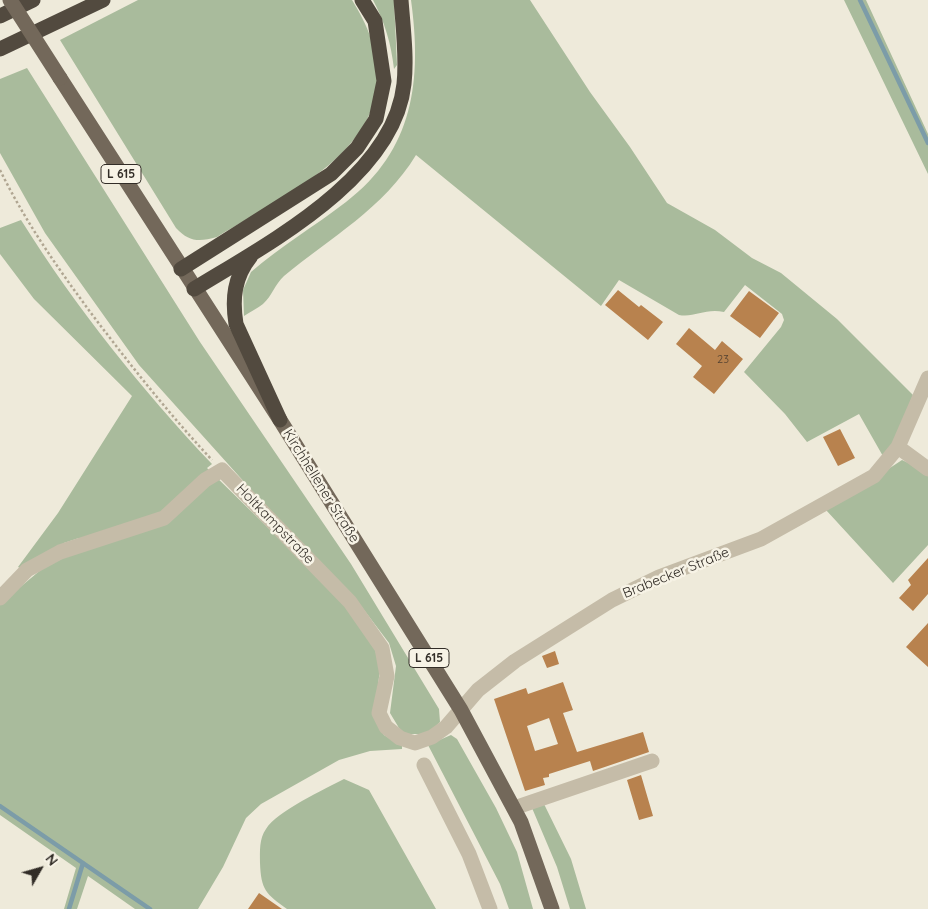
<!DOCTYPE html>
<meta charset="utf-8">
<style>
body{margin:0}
#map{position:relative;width:928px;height:909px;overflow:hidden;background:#eeeada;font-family:Quicksand,sans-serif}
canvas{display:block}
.north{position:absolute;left:15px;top:844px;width:50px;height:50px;-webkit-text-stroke:4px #f7f3e6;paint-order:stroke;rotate:52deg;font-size:14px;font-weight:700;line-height:20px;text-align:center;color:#322d27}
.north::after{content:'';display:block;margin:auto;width:18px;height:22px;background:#322d27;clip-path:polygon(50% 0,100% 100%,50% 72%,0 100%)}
</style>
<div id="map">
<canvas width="928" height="909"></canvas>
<div class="north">N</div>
</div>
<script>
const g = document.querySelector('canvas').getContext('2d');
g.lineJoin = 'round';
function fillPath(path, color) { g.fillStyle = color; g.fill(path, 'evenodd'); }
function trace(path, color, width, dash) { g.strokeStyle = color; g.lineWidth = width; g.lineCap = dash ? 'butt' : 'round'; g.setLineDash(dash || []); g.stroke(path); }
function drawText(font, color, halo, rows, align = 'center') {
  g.font = font + ' Quicksand,sans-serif'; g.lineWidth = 5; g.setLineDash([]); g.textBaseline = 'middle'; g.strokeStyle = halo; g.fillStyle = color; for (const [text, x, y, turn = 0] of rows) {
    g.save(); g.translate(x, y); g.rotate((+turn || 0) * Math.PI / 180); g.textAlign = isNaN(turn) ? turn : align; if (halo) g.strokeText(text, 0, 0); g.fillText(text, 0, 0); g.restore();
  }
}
const green = new Path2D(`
 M138 0H352C432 127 309 182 217 237 199 242 189 242 176 228L60 40Z
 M373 0H394L397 65 394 69C391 43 385 23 373 0Z
 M411 0H530L590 92 630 147 667 203 715 230 752 258 781 273 837 319 913 395 892 447 884 458 859 414 807 442 785 414 744 372 781 327 784 320 782 314 745 285 724 312C705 308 694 318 679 315L619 280 601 306 416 155C384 208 330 238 284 276 275 284 272 296 263 304 258 308 250 312 244 316L243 290 251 272C281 246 315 226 346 202 414 150 422 80 411 0Z
 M844 0H866L928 134V174Z
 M27 68 200 342 351 564 439 709 440 722 433 729 423 734H405L399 728 390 713 396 666 389 643 361 606 255 494 139 365 45 233 0 153V79Z
 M21 220C77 309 141 389 212 464L207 468 341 599 373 641 380 669 374 718 384 735 402 746V749L370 751 339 760 261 804 246 818 223 867 198 909H135L88 876 77 909H64L76 868 0 815V604L43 568 86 547 79 538 64 543 22 569 18 567 58 513 132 396 34 299 0 254V228Z
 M902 460 919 468 928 476V545L893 583 826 510Z
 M451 735 457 739 496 808 517 852 533 909H509L500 884 428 745Z
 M344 779 369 790 436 909H287C266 894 261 890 260 863 260 851 259 839 266 829 277 811 325 789 344 779Z
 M544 804 571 859 586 909H570L557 867 532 808Z`);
const stream = new Path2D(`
 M860 0 928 143
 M0 806 150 909
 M69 909 83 863`);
const building = new Path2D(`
 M618 290 639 307 641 305 663 322 648 340 605 305Z
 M749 291 779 313 760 338 730 316Z
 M689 328 715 350 722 341 743 359 714 394 693 377 702 366 676 344Z
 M840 429 855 458 838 466 823 437Z
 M928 558V594L913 611 899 598 911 585 908 580Z
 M928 623V667L906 647Z
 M555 651 559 664 547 668 542 656Z
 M563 682 573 710 563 713 577 752 643 732 649 752 593 771 590 761 549 774V777L543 778 545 785 525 791 494 699 526 688 528 694ZM549 718 558 744 535 751 527 726Z
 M641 775 653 816 639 820 627 780Z
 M259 893 282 909H248Z`);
const path = new Path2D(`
 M0 170C26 223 59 270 94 317 131 366 170 415 212 460`);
const minor = new Path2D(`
 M898 447 928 469
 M0 598 27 570 60 552 164 518 205 480 222 470 350 602 382 648 387 676 379 713 386 727 400 738 415 743 432 737 446 727 478 690 515 661 612 600 659 577 761 539 874 476 898 447 928 378
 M424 765 469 854 490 909
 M514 808 652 761`);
const major = new Path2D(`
 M60 78 280 420 461 710 521 822 552 909`);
const highway = new Path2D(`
 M0 16 33 0
 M0 49 103 0
 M251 256C234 277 232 299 236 324L280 420
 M181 269 331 174 357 148 376 119 384 81 375 21 362 0
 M194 289C267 244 394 178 404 84 407 57 403 27 401 0`);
const majorBridge = new Path2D(`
 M10 0 60 78`);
const numberNames = [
 ["23",723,360]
];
const shields = [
 [121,174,40],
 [429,658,40]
];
const shieldNames = [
 ["L 615",121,174],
 ["L 615",429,658]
];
const streetNames = [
 ["Kirchhellener Straße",321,486,58],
 ["Holtkampstraße",275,524,46],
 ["Brabecker Straße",676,573,-22]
];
fillPath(green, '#a9bb9c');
trace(stream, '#7c9ca8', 4.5);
fillPath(building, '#b8824e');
trace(path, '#b0a692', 2.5, [2.5, 2.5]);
trace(minor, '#c5bca8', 15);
trace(major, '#73685a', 15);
trace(highway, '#524a3f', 15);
trace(majorBridge, '#73685a', 15);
drawText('11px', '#544231', null, numberNames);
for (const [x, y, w] of shields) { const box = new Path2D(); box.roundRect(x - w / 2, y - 9.5, w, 19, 4); g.fillStyle = '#f7f3e6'; g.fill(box); trace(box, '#322d27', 1); }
drawText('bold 12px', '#322d27', null, shieldNames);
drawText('14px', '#322d27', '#f7f3e6', streetNames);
</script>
